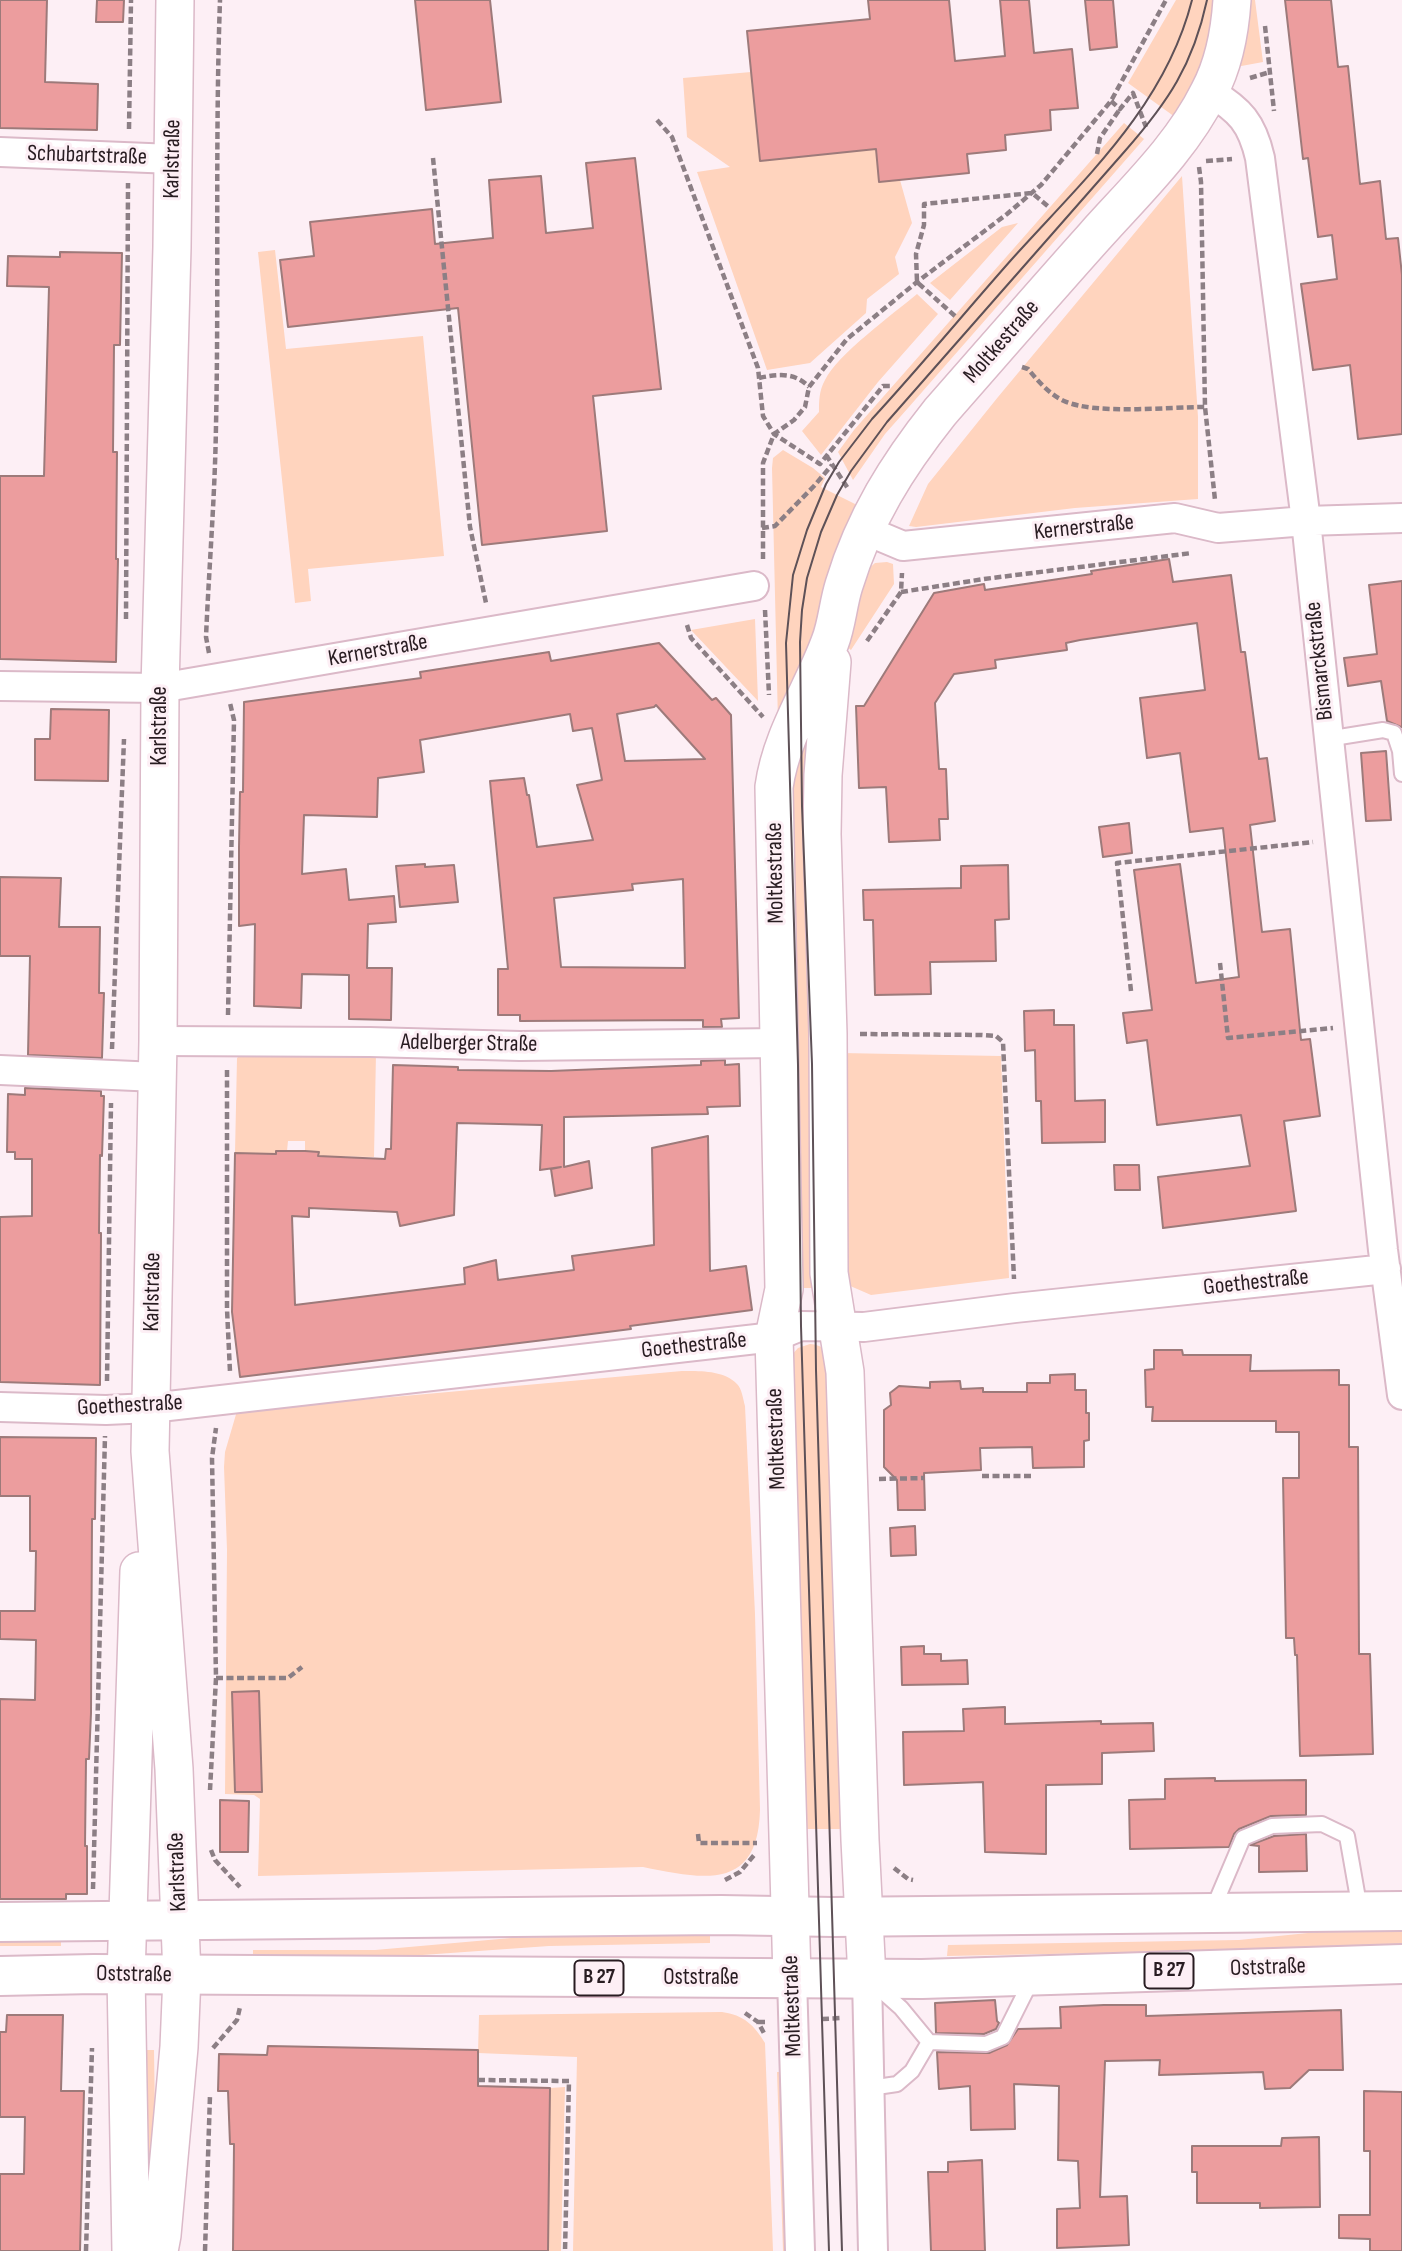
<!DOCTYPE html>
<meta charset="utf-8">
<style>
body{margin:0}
canvas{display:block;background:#fdeff5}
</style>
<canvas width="1402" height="2251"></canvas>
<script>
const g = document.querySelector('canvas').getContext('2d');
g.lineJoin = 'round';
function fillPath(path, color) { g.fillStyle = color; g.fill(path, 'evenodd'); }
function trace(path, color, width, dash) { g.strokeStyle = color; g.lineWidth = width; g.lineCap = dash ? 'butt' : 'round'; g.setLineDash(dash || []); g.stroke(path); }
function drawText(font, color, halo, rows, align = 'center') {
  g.font = font + ' "Sofia Sans Condensed",sans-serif'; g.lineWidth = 6; g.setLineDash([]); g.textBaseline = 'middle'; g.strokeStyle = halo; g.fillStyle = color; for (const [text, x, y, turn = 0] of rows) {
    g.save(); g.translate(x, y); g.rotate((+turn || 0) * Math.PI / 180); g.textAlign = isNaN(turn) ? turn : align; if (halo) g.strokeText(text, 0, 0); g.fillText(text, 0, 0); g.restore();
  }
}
const green = new Path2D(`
 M1176 0H1218C1208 45 1200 78 1175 117L1128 83Z
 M1250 0H1255L1263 62 1236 67Z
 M751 72 760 161 876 149 879 182 900 180 912 223 895 257 899 274 867 299 866 313 810 363 767 370 697 172 730 167 687 137 683 78Z
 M1124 123 1144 139 908 408 885 434 853 480 838 452 854 430Z
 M1182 176 1198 417V499L1075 508 916 527 909 526 928 484 998 397Z
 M1018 223 950 300 930 283 1002 227Z
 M275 250 286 349 423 336 444 556 308 569 311 601 295 603 258 252Z
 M917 294 938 314 878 382 821 455 802 431 819 412C819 401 819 391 825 380 837 355 893 314 917 294Z
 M783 450 813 468 825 478 821 487 857 505 812 653 778 723 772 468 773 458Z
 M887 562 893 564 894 584 851 650 847 647 865 572 875 563Z
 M755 619 758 701 691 630Z
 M813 717 821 1288H793L782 787Z
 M244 1051 376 1053 374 1157 318 1156 319 1153 305 1152V1141H288L287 1151H276V1154L235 1153 237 1058Z
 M841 1053 1001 1056 1009 1278 871 1295 848 1285 844 1259Z
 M810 1344C822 1345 826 1350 834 1360L848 1829H801L789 1358 798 1348Z
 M682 1371C699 1371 724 1370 737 1384 742 1389 743 1399 745 1406L755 1614 760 1810C758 1892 703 1879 643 1867L258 1876 260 1799 254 1795 225 1794 227 1550 224 1467 225 1452 237 1411Z
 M1402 1927V1947L947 1956 948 1945 1239 1940 1347 1929Z
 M710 1933V1943L549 1946 352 1960 253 1961V1950H375L511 1938Z
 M61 1938V1946H0V1939Z
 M722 2012C744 2015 754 2025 765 2043L773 2251H573L577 2057 478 2053 479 2015Z
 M144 2050H154L155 2117 150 2218 145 2173Z
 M777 2072H784L789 2251H783Z
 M565 2087 561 2251H548L550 2088Z`);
const building = new Path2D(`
 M0 0H47L45 82 98 84 97 130 0 128Z
 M97 0H124L123 22H96Z
 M415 0H490L501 102 426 110Z
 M868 0H949L955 61 1005 56 1000 0H1029L1034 53 1072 49 1078 108 1050 110 1051 130 1005 135 1006 150 967 154 969 173 879 182 876 149 760 161 747 31 870 19Z
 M1085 0H1113L1117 47 1090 50Z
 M1285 0H1331L1338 67 1348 66 1360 184 1380 181 1386 239 1398 238 1402 275V434L1358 439 1350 365 1313 370 1301 284 1337 279 1332 235 1318 237 1308 158 1303 159Z
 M635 158 661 389 593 396 607 531 482 545 458 308 288 327 280 260 314 256 310 222 432 209 435 244 493 238 489 180 541 176 546 233 593 228 586 163Z
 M60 252 122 253 120 345H114L113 452H117L116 559H118L116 662 0 659V476H44L49 287 7 286 8 256 60 257Z
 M1169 559 1173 582 1231 575 1241 652H1245L1259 759 1267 758 1275 821 1250 825 1262 932 1290 929 1301 1040 1310 1039 1320 1116 1284 1121 1296 1211 1163 1228 1158 1177 1250 1166 1241 1115 1157 1125 1147 1040 1127 1043 1123 1013 1152 1010 1134 870 1180 864 1196 983 1239 977 1223 828 1190 832 1180 753 1147 758 1140 698 1205 690 1197 623 1080 640 1066 643 1067 650 995 660 996 668 954 674 935 703 939 769H946L948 819H939L940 840 889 842 886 787 859 788 856 706H864L934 593 984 584 985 590 1092 574 1091 571Z
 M1402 581V727H1401L1387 721 1381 681 1348 686 1344 658 1377 654 1369 585Z
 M659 643 712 700 716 698 731 715 739 1018 721 1019 722 1027H703V1020L520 1021V1015H498V969H508L490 781 524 778 527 795H529L537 847 593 840 577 785 602 780 592 728 573 731 570 714 420 740 424 772 378 778 377 817 304 815 302 874 346 869 349 900 394 896 396 922 368 924 367 968H392L391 1020 349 1019V975L302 974 301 1008 254 1006 255 924 239 926V847L240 792H243L244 702 421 678 420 672 549 652 551 661ZM656 705 705 759 625 761 617 714 654 707ZM683 879 685 968 561 967 554 898 633 890 632 884Z
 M51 709 109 710 108 781 35 780V739H50Z
 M1386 751 1391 820 1366 821 1361 753Z
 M1129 823 1132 853 1103 857 1099 827Z
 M425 864V867L454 865 458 902 400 907 396 866Z
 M1008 865 1009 919 995 920 996 961 930 962 931 994 875 995 873 920H864L863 890 961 888V866Z
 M0 877 61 878 59 927H100L99 993H104L102 1058 28 1055 30 956H0Z
 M1054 1010V1025H1074L1075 1101 1105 1100V1142L1042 1143 1041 1101H1036L1035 1050 1025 1051 1024 1011Z
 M725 1060V1065L739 1064 740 1106 707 1107 708 1114 564 1117V1167L589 1161 592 1188 555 1196 551 1169 561 1167 540 1170 542 1125 457 1123 454 1215 400 1226 397 1212 309 1208V1217L292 1216 295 1305 465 1284 464 1268 496 1260 498 1280 574 1270 572 1256 654 1245 652 1148 708 1136 710 1271 746 1266 752 1310 630 1326 631 1329 544 1340 240 1377 232 1312 235 1153 276 1154V1151H305L319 1152 318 1156 385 1159 386 1149H391L393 1065 458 1067V1070L551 1071 701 1065V1061Z
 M25 1088 101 1091V1096H104L102 1156 100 1155 99 1233H101L100 1385 0 1382V1217L32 1216V1159H15V1152H7L8 1094 25 1095Z
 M1114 1165H1139L1140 1190H1115Z
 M1154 1350H1182L1183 1355H1251L1250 1371 1339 1370V1385H1349V1447H1358L1359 1654H1370L1373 1754 1300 1756 1297 1655H1295L1294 1638H1286L1283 1478H1299V1432H1276V1421H1152L1153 1407H1146L1145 1370 1154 1369Z
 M1075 1374V1390H1086V1413H1089V1440L1084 1441V1467L1033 1468 1032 1447 980 1448 981 1470 924 1473 925 1510H898L897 1480 884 1467V1410L891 1405 890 1393 899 1386 930 1388V1382L960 1381 961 1389 983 1388V1392H1027V1383H1050V1375Z
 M0 1437 96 1438 95 1519H92L91 1713 89 1759H86L85 1846H87V1894H66V1899H0V1699L35 1700 36 1640 0 1639V1611H35L36 1551H30V1496H0Z
 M915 1526 916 1555 891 1556 890 1528Z
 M924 1646V1654H941V1661L967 1660 968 1684 902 1685 901 1647Z
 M259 1691 262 1792H235L232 1692Z
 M1005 1707V1724L1101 1721V1724L1153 1723 1154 1751 1102 1753V1784L1046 1785V1854L985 1852 983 1782 904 1785 903 1732 964 1731 963 1709Z
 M1215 1778V1781L1306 1780V1815L1271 1816 1239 1829 1234 1834 1229 1847 1130 1849 1129 1800 1165 1799V1779Z
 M220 1800 249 1801 248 1852H220Z
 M1306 1834 1307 1871 1259 1872V1846L1250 1845 1274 1836Z
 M995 2000 997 2021 999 2023 996 2029 984 2034 936 2033 935 2003Z
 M1104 2005H1146V2016L1341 2010 1343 2070H1309L1290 2088 1265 2089 1263 2072 1159 2075 1160 2060 1105 2061 1100 2197 1127 2196 1129 2245 1057 2248V2209L1080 2208 1078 2161 1058 2160 1059 2086 1014 2084 1015 2129 971 2130 970 2086 939 2089 937 2052 989 2053 1007 2045 1018 2029 1061 2028 1060 2007Z
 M7 2015H63L61 2091H84L80 2251H0V2174H24L25 2117H0V2032H6Z
 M268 2046 478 2050V2086L550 2088 548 2251H233L234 2144H230L228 2091H218L219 2054 267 2055Z
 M1364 2091 1402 2092V2251H1370V2239L1339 2238V2215H1370V2151H1364Z
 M1319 2137 1320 2207 1260 2208V2203H1197V2172H1192V2146H1281L1282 2138Z
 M982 2160 985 2251H931L928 2172H948V2162Z`);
const path = new Path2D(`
 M1265 26 1274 111
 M1250 78 1270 72
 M1111 101 1120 109 1133 93 1146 127
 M657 120 672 137 758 368 763 416 774 434 820 464 883 386H893
 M129 129 131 0
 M1097 154 1100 138 1120 109
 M433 158 470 527 486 603
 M1206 161 1232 159
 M1199 167 1201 182 1205 407 1215 500
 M955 316 917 282 916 254 924 225V204L1032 193 1050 208
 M1022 367 1028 369C1038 381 1049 394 1064 401 1095 415 1169 407 1205 407
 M759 378C778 374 795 372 809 387
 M826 455 849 490
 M762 528 775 526 814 486 832 465
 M763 559V463L774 434 794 420 805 407 809 387 847 339 917 282 1007 214 1041 185 1111 101 1166 0
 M901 592 984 579 1192 553
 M765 610 769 695
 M126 619 128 183
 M687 625 691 638 763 717
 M867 641 901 592 902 573
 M209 653 206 637C209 567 215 496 216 425 219 283 215 142 220 0
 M1220 963 1228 1038 1333 1028
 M1131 991 1117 863 1313 842
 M228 1015 234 720 230 703
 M860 1034 981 1035 996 1036 1003 1042 1014 1279
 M112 1049 124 739
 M227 1070V1309L230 1372
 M107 1381 111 1103
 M982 1476H1031
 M879 1479 924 1478
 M216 1678H288L302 1667
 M210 1790 216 1678 212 1458 216 1428
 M698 1834 699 1843H757
 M211 1850 215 1860 240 1887
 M894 1868 908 1879 913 1880
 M725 1880 740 1872 755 1854
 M93 1889 105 1436
 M745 2013 758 2022 765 2035
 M822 2019 841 2018
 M758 2022H768
 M213 2048 237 2020 240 2007
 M478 2080 569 2081 565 2251
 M86 2251 92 2048
 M205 2251 210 2095`);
const service = new Path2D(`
 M1327 739 1383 730 1394 733 1400 751 1402 774
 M1212 1911 1243 1838 1272 1826 1322 1824 1347 1836 1360 1910
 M875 1985 901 2008 929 2042 986 2044 1003 2037 1032 1979
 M870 2088 897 2084 912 2071 929 2042`);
const minor = new Path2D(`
 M1210 92C1240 110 1252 123 1260 158L1306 521 1383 1250 1402 1395
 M0 152 173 159
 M865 530 903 546 1175 518 1218 528 1306 521 1402 518
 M0 686 160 688 754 586
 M158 1041 370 1042 520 1046 780 1043
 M0 1070 157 1077
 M0 1407 106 1410 151 1408 774 1337 801 1326 864 1327 1015 1308 1386 1269
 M792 1978 800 2251
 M867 1978 873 2251`);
const tertiary = new Path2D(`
 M832 662 823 775 822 834 828 1034 829 1273 845 1372 860 1840 867 1978
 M792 1978 774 1337 784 1289 774 787C781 735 812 691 830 642 837 624 838 604 844 585 864 519 897 466 940 412 991 354 1042 295 1094 237 1134 192 1182 147 1209 92 1224 64 1230 31 1232 0
 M131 2251 126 1975 139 1571
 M159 2251 162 2235 179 2047 182 1976 174 1769 150 1451 158 1041 160 688 172 247 175 0`);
const primary = new Path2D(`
 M0 1922 721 1915 833 1917 1402 1911
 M0 1976 94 1974 922 1979 1402 1964`);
const tram = new Path2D(`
 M829 2251 801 1326 798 1065 786 643 793 575 807 530 826 484 839 462 872 419C920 367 965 312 1012 259 1083 180 1165 107 1192 0
 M842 2251 816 1370 812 1064 802 806 800 642 802 610 807 578 821 532 837 495 851 471 887 422 1125 151C1168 102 1193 65 1207 0`);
const shields = [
 [1169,1971,49],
 [599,1978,49]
];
const shieldNames = [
 ["B 27",1169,1971],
 ["B 27",599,1978]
];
const streetNames = [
 ["Schubartstraße",87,156,2],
 ["Karlstraße",173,159,-89],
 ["Moltkestraße",1002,342,-49],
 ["Kernerstraße",1084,528,-6],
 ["Kernerstraße",378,651,-10],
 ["Bismarckstraße",1320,661,-96],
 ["Karlstraße",160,726,-90],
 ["Moltkestraße",776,873,-91],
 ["Adelberger Straße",469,1044,1],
 ["Goethestraße",1256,1283,-6],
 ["Karlstraße",153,1292,-89],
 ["Goethestraße",694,1346,-6],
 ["Goethestraße",130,1406,-3],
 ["Moltkestraße",777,1439,-92],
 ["Karlstraße",178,1872,-92],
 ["Oststraße",1268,1968,-2],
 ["Oststraße",134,1975,1],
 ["Oststraße",701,1978],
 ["Moltkestraße",793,2006,-92]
];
fillPath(green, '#ffd4be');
fillPath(building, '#ec9d9e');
trace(building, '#9d7a7a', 2);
trace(service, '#dbb9c8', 18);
trace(minor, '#dbb9c8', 32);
trace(tertiary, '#dbb9c8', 40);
trace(primary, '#dbb9c8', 42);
trace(path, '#8c7f85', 4.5, [7, 3.5]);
trace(service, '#fff', 14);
trace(minor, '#fff', 28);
trace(tertiary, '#fff', 37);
trace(primary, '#fff', 38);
trace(tram, '#5e5157', 2);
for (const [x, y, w] of shields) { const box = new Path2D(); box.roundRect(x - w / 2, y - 17.5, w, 35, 5); g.fillStyle = '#fdeff5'; g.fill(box); trace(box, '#281c21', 2); }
drawText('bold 21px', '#281c21', null, shieldNames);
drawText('23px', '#281c21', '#fdeff5', streetNames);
</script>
